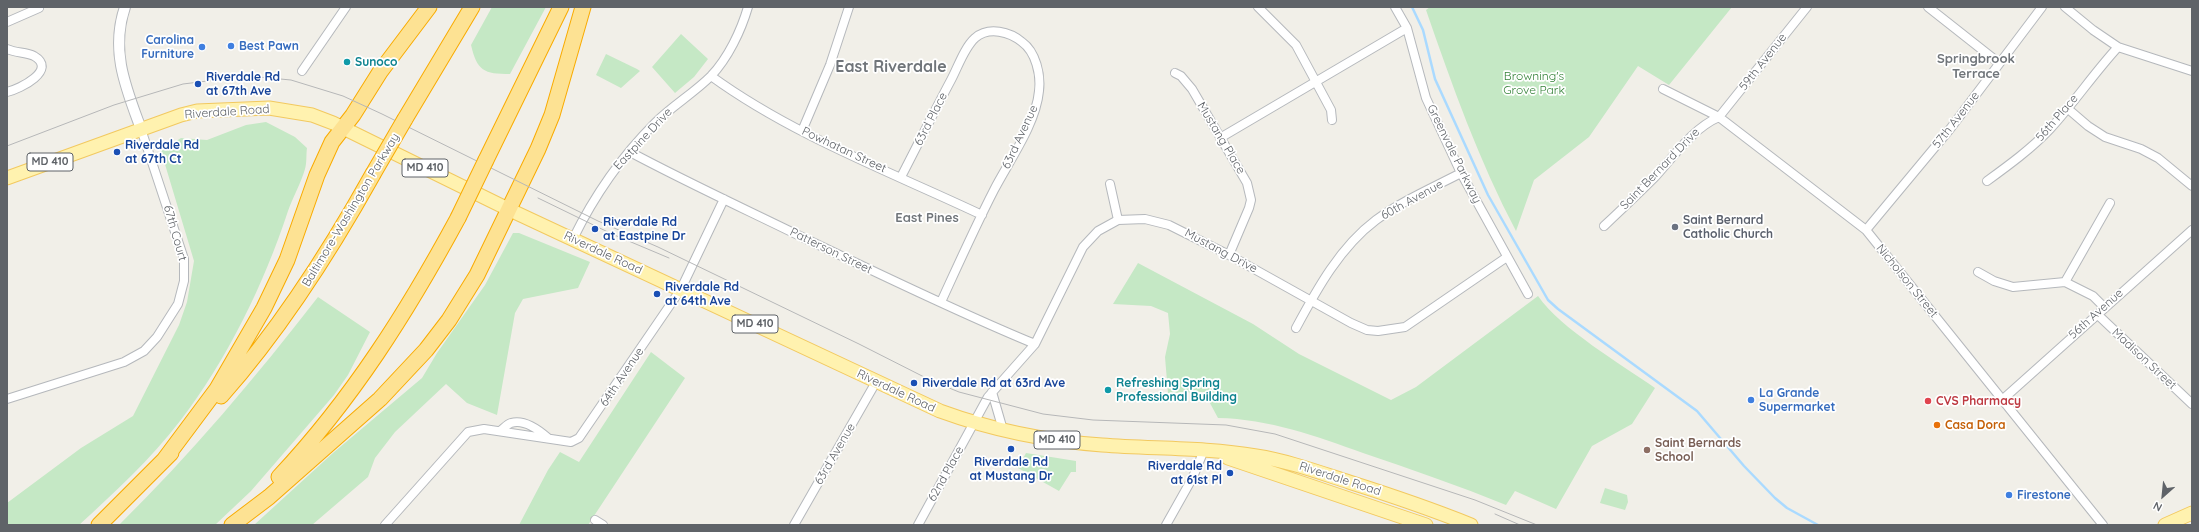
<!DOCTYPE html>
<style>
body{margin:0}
#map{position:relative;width:2199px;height:532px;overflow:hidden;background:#f1efe8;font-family:Quicksand,sans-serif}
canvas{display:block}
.frame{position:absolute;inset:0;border:8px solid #5f6368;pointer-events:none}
.north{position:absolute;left:2143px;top:476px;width:40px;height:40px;-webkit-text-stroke:3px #fff;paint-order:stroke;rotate:207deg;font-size:11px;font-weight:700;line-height:16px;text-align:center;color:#5f6368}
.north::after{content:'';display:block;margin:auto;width:14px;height:18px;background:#5f6368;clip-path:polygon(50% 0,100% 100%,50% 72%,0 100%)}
</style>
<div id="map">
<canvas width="2199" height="532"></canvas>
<div class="frame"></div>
<div class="north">N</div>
</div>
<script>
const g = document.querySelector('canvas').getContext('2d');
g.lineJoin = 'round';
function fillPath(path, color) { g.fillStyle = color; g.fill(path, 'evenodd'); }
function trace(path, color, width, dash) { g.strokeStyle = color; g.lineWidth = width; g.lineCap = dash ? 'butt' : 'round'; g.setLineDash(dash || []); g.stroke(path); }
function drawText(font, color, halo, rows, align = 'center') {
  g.font = font + ' Quicksand,sans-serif'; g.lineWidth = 3.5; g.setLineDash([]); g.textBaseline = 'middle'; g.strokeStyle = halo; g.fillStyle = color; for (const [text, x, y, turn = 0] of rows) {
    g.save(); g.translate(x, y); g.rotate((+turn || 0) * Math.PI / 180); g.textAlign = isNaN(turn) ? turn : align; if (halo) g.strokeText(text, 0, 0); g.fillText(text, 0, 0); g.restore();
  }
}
const green = new Path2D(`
 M492 7H546L510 74C484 74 477 71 471 45Z
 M1430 7H1732L1669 85 1638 66 1589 137 1534 180 1516 231C1479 161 1452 85 1426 10Z
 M681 34 708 59 694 77 675 93 652 67Z
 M606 54 637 69 640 71 621 88 596 75Z
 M266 122 295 137 307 148C306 154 307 163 305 169 301 183 293 197 288 211 264 284 227 360 180 421 151 459 114 493 79 525H7V503L81 448 133 416 179 325 187 302 194 261 161 151 181 138 207 140 246 125Z
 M513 233H519L590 262 578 288 523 299 515 313 497 415 467 403 446 384 395 432 375 458 368 477 312 525H254L333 453 422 378 437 353 485 285Z
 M1138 263 1253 324 1299 354 1391 400 1416 387 1538 296C1561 329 1621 364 1655 388L1632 424 1592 446 1556 509 1515 491 1506 505C1459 486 1411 469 1363 453 1316 436 1269 419 1218 418L1204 392 1168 393 1165 357 1170 334 1168 313 1151 306 1113 304Z
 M318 297 370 332 348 375 334 395 251 491 215 525H119C191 454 256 377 318 297Z
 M651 352 685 378 588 525H519L548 470 560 452 579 462Z
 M1026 453 1076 461V472H1071L1059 491 1018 468Z
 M1605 488 1627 495 1628 502 1625 510 1600 503Z`);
const stream = new Path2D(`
 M1412 7 1423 30 1435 79 1488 195 1548 300 1558 309 1697 411 1744 466 1775 498 1787 508 1818 525`);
const minor = new Path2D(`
 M1258 7 1296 45 1331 110 1332 120
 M1395 7 1407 28 1426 98 1461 173 1528 294
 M1928 7 1999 63
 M2065 7 2093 30 2118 47 2192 71
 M7 22 39 8
 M7 49C16 53 26 52 34 56 58 70 20 89 7 92
 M302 71 346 7
 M1175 73 1181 76 1192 89 1247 183 1251 200 1249 208 1229 255
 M711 76C792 135 891 172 982 215
 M1663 89 1719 117 1866 230 2103 525
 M2067 108 2088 126 2105 137 2141 149 2158 158 2192 186
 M802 131 830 65 849 7
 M1220 138 1407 28
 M630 152C688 183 747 210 806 239 882 275 957 312 1035 344
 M901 177C918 144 934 112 951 80 958 67 964 48 975 38 989 26 1010 32 1022 42 1036 52 1041 75 1039 91 1036 124 1009 161 994 190 975 227 958 265 941 302
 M1987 181C2009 165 2031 149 2050 129 2074 103 2094 73 2118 47
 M1110 184 1118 220
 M1604 226C1621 210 1638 194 1655 177 1674 156 1693 128 1719 117L1807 7
 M1866 230 1950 129 2042 7
 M573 239C595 194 620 158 655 123 672 106 694 93 711 76 728 58 741 31 748 7
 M1978 272 1994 281 2013 287 2065 282 2093 296 2104 307
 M2065 282 2110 203
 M2097 314 2192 404
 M1296 328C1317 289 1340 247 1376 220 1402 201 1432 188 1461 173
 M992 392 1003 430
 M7 399 124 362 144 351 157 337 178 304 184 281V259L141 129
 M2002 400 2192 230
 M500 431C503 429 507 424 511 423 524 419 539 430 548 438
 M595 520 603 525
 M385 525 468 432 484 429 571 442 579 438 681 289 724 199
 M794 525 876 382
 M918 525 988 397 1035 344 1083 247 1098 231 1118 220 1145 219 1169 225 1229 255 1351 323 1367 330 1378 331 1405 327 1507 257
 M1166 525 1193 477 1204 450`);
const tertiary = new Path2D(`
 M125 7C110 51 126 88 141 129`);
const primary = new Path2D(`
 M7 178 181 115 197 111 269 108 312 115 333 123 510 210 940 411C992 430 1046 441 1102 445 1153 449 1205 447 1256 456 1288 461 1318 472 1349 482 1390 495 1431 509 1471 525
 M1228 458 1426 525
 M2165 525 2192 513`);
const motorway = new Path2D(`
 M405 119 472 7
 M486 160 561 7
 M221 396C281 328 329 253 373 174
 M164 460 217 389 264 308 287 260 317 175 332 142 353 115 380 72 429 7
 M279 477C353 398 407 312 458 218
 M99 525 171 453
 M232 525 269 497 380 399 426 350 449 320 477 275 538 149 552 115 583 7`);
const tram = new Path2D(`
 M7 146 114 105 183 84 248 76 291 80 343 96 382 114 598 221 658 247 859 344 932 381 959 392 1043 414 1093 420 1226 425 1275 434 1475 500 1537 525
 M538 198 612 234 669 258
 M1495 514 1520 525`);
const motorwayBridge = new Path2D(`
 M373 174 405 119
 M458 218 486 160`);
const markers = [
 [231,46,4,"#3f7fe0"],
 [202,47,4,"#3f7fe0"],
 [347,62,4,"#0f9aa8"],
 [198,84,4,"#1a4fb4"],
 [117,152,4,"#1a4fb4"],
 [1675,227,4,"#6b7280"],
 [595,229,4,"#1a4fb4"],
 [657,294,4,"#1a4fb4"],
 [914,383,4,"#1a4fb4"],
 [1108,390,4,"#0f9aa8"],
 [1751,400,4,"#3f7fe0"],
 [1928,401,4,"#e0444e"],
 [1937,425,4,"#e8710a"],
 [1011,449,4,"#1a4fb4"],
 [1647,450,4,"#8d6e63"],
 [1230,473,4,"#1a4fb4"],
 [2009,495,4,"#3f7fe0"]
];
const shields = [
 [50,162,46],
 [425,168,46],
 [755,324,46],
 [1057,440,46]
];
const shieldNames = [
 ["MD 410",50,162],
 ["MD 410",425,168],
 ["MD 410",755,324],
 ["MD 410",1057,440]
];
const shopNames = [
 ["Carolina",194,40,"right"],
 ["Furniture",194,54,"right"],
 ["Best Pawn",239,46],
 ["La Grande",1759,393],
 ["Supermarket",1759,407],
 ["Firestone",2017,495]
];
const cultureNames = [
 ["Sunoco",355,62],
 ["Refreshing Spring",1116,383],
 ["Professional Building",1116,397]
];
const streetNames = [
 ["59th Avenue",1763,62,-52],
 ["Riverdale Road",227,112,-4],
 ["56th Place",2057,118,-49],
 ["63rd Place",931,119,-63],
 ["57th Avenue",1956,120,-52],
 ["63rd Avenue",1020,137,-65],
 ["Mustang Place",1221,138,59],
 ["Eastpine Drive",643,139,-47],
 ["Powhatan Street",844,150,25],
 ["Greenvale Parkway",1454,154,64],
 ["Saint Bernard Drive",1660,169,-46],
 ["60th Avenue",1412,200,-29],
 ["Baltimore-Washington Parkway",351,210,-59],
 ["67th Court",175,233,74],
 ["Patterson Street",831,251,26],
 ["Mustang Drive",1221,251,28],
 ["Riverdale Road",603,253,25],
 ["Nicholson Street",1907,281,51],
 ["56th Avenue",2096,314,-42],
 ["Madison Street",2144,359,43],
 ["64th Avenue",622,377,-56],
 ["Riverdale Road",896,391,25],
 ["63rd Avenue",835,454,-60],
 ["62nd Place",946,474,-61],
 ["Riverdale Road",1340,479,18]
];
const parkNames = [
 ["Browning's",1534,76],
 ["Grove Park",1534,90]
];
const transitNames = [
 ["Riverdale Rd",206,77],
 ["at 67th Ave",206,91],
 ["Riverdale Rd",125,145],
 ["at 67th Ct",125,159],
 ["Riverdale Rd",603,222],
 ["at Eastpine Dr",603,236],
 ["Riverdale Rd",665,287],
 ["at 64th Ave",665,301],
 ["Riverdale Rd at 63rd Ave",922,383],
 ["Riverdale Rd",1011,462,"center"],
 ["at Mustang Dr",1011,476,"center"],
 ["Riverdale Rd",1222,466,"right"],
 ["at 61st Pl",1222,480,"right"]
];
const worshipNames = [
 ["Saint Bernard",1683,220],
 ["Catholic Church",1683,234]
];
const healthNames = [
 ["CVS Pharmacy",1936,401]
];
const foodNames = [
 ["Casa Dora",1945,425]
];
const educationNames = [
 ["Saint Bernards",1655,443],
 ["School",1655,457]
];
const neighbourhoodNames = [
 ["Springbrook",1976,59],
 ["Terrace",1976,74],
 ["East Pines",927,218]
];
const districtNames = [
 ["East Riverdale",891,67]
];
fillPath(green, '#c5e8c5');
trace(stream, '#aadaff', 2.5);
trace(minor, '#b5b8bc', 10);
trace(tertiary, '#b5b8bc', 12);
trace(primary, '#f2c960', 15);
trace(motorway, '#f9ab00', 17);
trace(minor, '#fff', 8);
trace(tertiary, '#fff', 10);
trace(primary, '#fff2af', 13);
trace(motorway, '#fde293', 15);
trace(tram, '#b6b7b8', 1);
trace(motorwayBridge, '#f9ab00', 17, []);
trace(motorwayBridge, '#fde293', 15);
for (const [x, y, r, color] of markers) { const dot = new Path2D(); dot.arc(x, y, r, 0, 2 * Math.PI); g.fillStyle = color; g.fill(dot); trace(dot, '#fff', 1.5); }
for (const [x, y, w] of shields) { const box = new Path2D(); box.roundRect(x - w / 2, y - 9, w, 18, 3); g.fillStyle = '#fff'; g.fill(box); trace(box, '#5f6368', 1); }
drawText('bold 11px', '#5f6368', null, shieldNames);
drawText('bold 12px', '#366cbe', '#fff', shopNames, 'left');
drawText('bold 12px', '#0d838f', '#fff', cultureNames, 'left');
drawText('12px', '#5f6368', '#fff', streetNames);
drawText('12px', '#348238', '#fff', parkNames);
drawText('bold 12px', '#164399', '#fff', transitNames, 'left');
drawText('bold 12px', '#5b616d', '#fff', worshipNames, 'left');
drawText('bold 12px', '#be3a42', '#fff', healthNames, 'left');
drawText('bold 12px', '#c56008', '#fff', foodNames, 'left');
drawText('bold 12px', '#785e54', '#fff', educationNames, 'left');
drawText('bold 13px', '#70757a', '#fff', neighbourhoodNames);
drawText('bold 16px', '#70757a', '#fff', districtNames);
</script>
